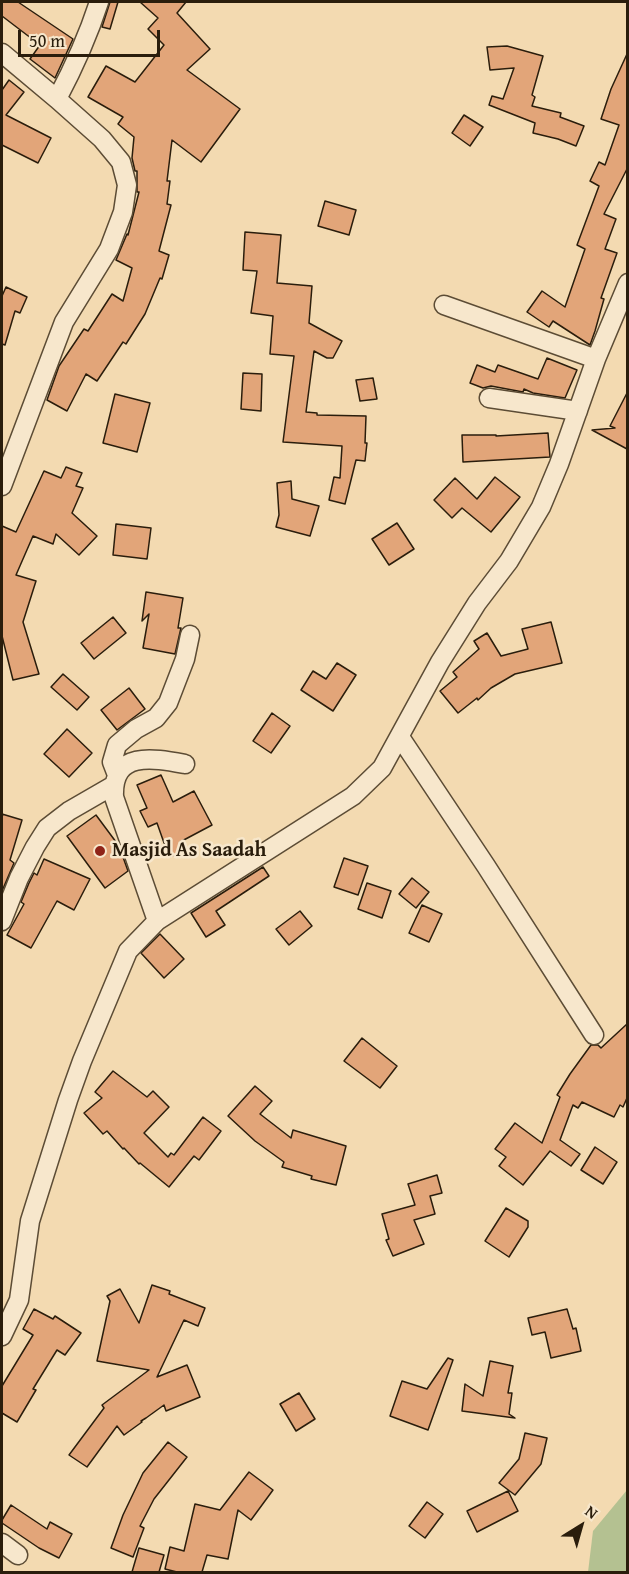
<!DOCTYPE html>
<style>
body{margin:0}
#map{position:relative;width:629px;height:1574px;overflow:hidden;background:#f3dab1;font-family:"Gentium Book Plus",serif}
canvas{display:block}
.frame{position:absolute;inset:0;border:3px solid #2a1d0c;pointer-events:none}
.north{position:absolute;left:551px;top:1496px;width:60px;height:60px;-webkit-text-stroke:4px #f7e7cc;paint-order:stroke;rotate:37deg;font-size:16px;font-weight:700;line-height:24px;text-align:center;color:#2a1d0c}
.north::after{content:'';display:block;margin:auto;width:21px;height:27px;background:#2a1d0c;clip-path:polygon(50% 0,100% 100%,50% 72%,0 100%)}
.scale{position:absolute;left:18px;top:30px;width:142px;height:27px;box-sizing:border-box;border:3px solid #2a1d0c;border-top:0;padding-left:8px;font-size:18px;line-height:21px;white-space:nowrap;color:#2a1d0c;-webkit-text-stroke:4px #f7e7cc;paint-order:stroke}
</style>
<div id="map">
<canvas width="629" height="1574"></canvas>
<div class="frame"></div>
<div class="north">N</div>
<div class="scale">50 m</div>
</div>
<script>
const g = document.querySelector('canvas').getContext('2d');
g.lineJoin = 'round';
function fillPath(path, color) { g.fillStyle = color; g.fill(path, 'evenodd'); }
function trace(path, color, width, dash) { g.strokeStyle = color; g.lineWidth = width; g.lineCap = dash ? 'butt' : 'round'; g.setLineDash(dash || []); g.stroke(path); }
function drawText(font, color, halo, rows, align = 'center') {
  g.font = font + ' "Gentium Book Plus",serif'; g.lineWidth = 5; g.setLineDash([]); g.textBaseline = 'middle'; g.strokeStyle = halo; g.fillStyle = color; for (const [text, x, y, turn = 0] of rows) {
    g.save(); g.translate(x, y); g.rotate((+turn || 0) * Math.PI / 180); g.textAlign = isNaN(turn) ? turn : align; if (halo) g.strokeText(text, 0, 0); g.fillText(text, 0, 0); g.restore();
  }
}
const green = new Path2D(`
 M627 1490V1572H588L593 1531Z`);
const building = new Path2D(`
 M2 2H18L73 39 55 78 30 59 40 45 2 16Z
 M110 2H118L110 29 102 27Z
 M140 2H186L177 13 210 49 187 70 240 109 201 162 172 140 167 181H170L167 204 171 205 159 251 169 255 162 279 160 278 145 314 126 344 123 342 97 381 86 374 67 411 47 400 59 366 84 329 88 331 112 294 123 301 132 268 116 260 127 234 128 235 139 192H137V171H135L132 158 134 137 118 124 123 117 88 97 106 66 135 82 164 45 148 29 158 18Z
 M507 46 543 56 532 95 535 97 532 106 561 113 560 117 584 126 576 146 558 139 533 133 535 123 489 105 492 96 503 99 514 68 490 70 487 47Z
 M627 54V169L604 214 616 219 605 249 617 253 601 298 604 299 595 331 590 345 553 321 549 327 527 312 542 291 565 307 585 249 577 245 599 186 590 181 599 162 605 165 619 125 601 119 611 89Z
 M9 80 24 92 6 115 51 138 38 163 2 145V90Z
 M464 115 483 127 470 146 452 133Z
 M325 201 356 210 349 235 318 226Z
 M245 232 281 235 277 283 312 286 309 323 342 341 333 358H327L314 351 306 412 317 413V415L366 416 365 443H367L365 461 356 460 345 504 329 500 334 477 340 478 342 446 283 442 294 356 270 354 273 316 251 313 257 271 243 270Z
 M6 287 27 297 20 313 15 311 5 345 2 344V296Z
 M547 358 577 370 565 398 533 393 524 389 523 392 491 386 483 388 470 383 477 365 495 372 498 365 538 379Z
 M243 373 262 374 261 411 241 409Z
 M373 378 377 399 360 401 356 380Z
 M627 393V449L592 430 615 428 610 426Z
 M115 394 150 403 137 452 103 443Z
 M548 433 550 457 463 462 462 435H496V436Z
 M66 467 82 473 76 486 83 488 72 513 97 536 79 555 56 534 53 544 33 536 16 575 36 581 23 622 39 674 13 680 2 636V526L16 532 44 471 61 478Z
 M495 477 520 497 491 532 462 508 452 518 434 500 455 478 477 499Z
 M291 481 292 499 319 506 310 536 276 527 279 515 277 483Z
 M397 523 414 549 389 565 372 539Z
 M116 524 151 528 147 559 113 555Z
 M146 592 183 598 178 628H181L175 654 143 648 149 614 142 621Z
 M113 617 126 633 94 659 81 643Z
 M551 622 562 663 515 674 491 688 478 700 477 698 458 713 440 691 457 677 453 672 479 649 474 641 487 633 501 656 528 649 522 629Z
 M337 663 356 675 333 711 301 690 313 671 326 679Z
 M63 674 89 697 77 710 51 687Z
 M129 688 145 709 117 730 101 710Z
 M272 713 290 726 271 753 253 741Z
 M67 729 92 753 69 777 44 754Z
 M161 775 173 802 194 791 212 825 180 842 183 852 169 857 157 823 148 827 140 811 147 808 137 785Z
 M2 814 22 820 10 860 14 863 2 891Z
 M96 815 119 846 128 871 105 888 67 836Z
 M344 858 368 866 358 895 334 887Z
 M44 859 90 879 74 910 57 901 31 948 7 935 24 904 21 902 29 883 34 873 37 875Z
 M263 867 269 876 216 911 225 925 206 937 191 913Z
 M412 878 429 892 416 908 399 894Z
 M367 883 391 891 382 918 358 909Z
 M422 905 442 914 429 942 409 933Z
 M300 911 312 926 289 945 276 929Z
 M160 934 184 959 164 978 141 953Z
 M627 1024V1098L623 1107 620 1105 614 1117 582 1102 578 1108 573 1105 560 1140 580 1154 571 1166 550 1151 523 1185 499 1166 506 1157 495 1149 515 1123 542 1143 560 1097 557 1095 570 1074 591 1045H598L601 1048Z
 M362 1038 397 1066 380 1088 344 1061Z
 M113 1071 147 1097 153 1091 169 1107 144 1133 168 1157 171 1153 174 1155 203 1117 221 1131 199 1160 194 1156 169 1187 140 1163 139 1164 124 1148 123 1149 107 1131 103 1134 84 1113 102 1098 95 1092Z
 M255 1086 272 1101 260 1114 291 1138 293 1130 346 1146 336 1185 311 1179 312 1176 282 1167 284 1162 255 1141 228 1116Z
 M595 1147 617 1162 603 1184 581 1170Z
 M437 1175 442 1193 430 1196 435 1214 414 1220 424 1244 393 1256 386 1240 389 1239 382 1214 415 1205 408 1184Z
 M506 1208 528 1221V1227L509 1257 485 1241Z
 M152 1285 170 1291 169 1294 205 1308 198 1326 184 1320 157 1377 187 1365 200 1397 166 1411 164 1405 146 1418 141 1421 142 1422 124 1435 117 1426 87 1467 69 1455 104 1408 102 1405 149 1370 97 1361 110 1301 107 1296 120 1289 139 1323Z
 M34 1309 53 1319 55 1316 81 1333 65 1355 57 1350 33 1389 36 1390 17 1422 2 1413V1386L33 1335 23 1329Z
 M567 1309 573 1329 576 1328 581 1351 551 1358 545 1332 532 1335 528 1318Z
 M448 1358 453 1360 428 1430 390 1416 402 1381 427 1389Z
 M490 1361 513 1366 508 1393H512L509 1414 515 1418 462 1411 465 1384 483 1396Z
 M299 1393 315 1419 296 1431 280 1404Z
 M525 1433 547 1438 541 1464 515 1495 499 1483 519 1459Z
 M168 1442 187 1457 154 1499 140 1526 144 1528 133 1557 111 1548 123 1515 143 1473Z
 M249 1472 273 1490 251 1520 238 1510 228 1559 207 1555 202 1572H177L165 1569 170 1547 184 1551 195 1504 220 1510Z
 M508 1491 518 1511 477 1532 467 1511Z
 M427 1502 443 1514 425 1538 409 1526Z
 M11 1505 47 1529 50 1522 72 1534 59 1558 39 1548 2 1523V1520Z
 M139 1548 164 1555 159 1572H132Z`);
const street = new Path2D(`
 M2 53 57 99 102 139 121 162 127 185 123 212 109 249 64 322 2 486
 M57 99C74 67 88 36 99 2
 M444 305 596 359
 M489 398 578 411
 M400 737 486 866 594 1035
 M117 775 112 762 117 745 136 729 156 718 168 703 185 659 190 635
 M2 921 19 878 35 847 47 828 69 811 114 785
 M157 921 114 797C112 750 153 758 185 764
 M2 1336 19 1300 30 1221 68 1100 82 1061 128 951 157 921 353 796 382 768 440 662 477 603 509 561 541 507 559 464 596 359 628 283
 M2 1543 18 1555`);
const markers = [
 [100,851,6,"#8f2418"]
];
const poiNames = [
 ["Masjid As Saadah",112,851]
];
fillPath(green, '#b4c191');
fillPath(building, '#e2a579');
trace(building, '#2a1d0c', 1.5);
trace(street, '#5c4c35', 21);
trace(street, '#f7e7cc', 18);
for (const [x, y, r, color] of markers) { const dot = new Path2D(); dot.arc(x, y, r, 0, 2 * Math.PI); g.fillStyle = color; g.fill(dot); trace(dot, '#f7e7cc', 2); }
drawText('bold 20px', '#2a1d0c', '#f7e7cc', poiNames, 'left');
</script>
